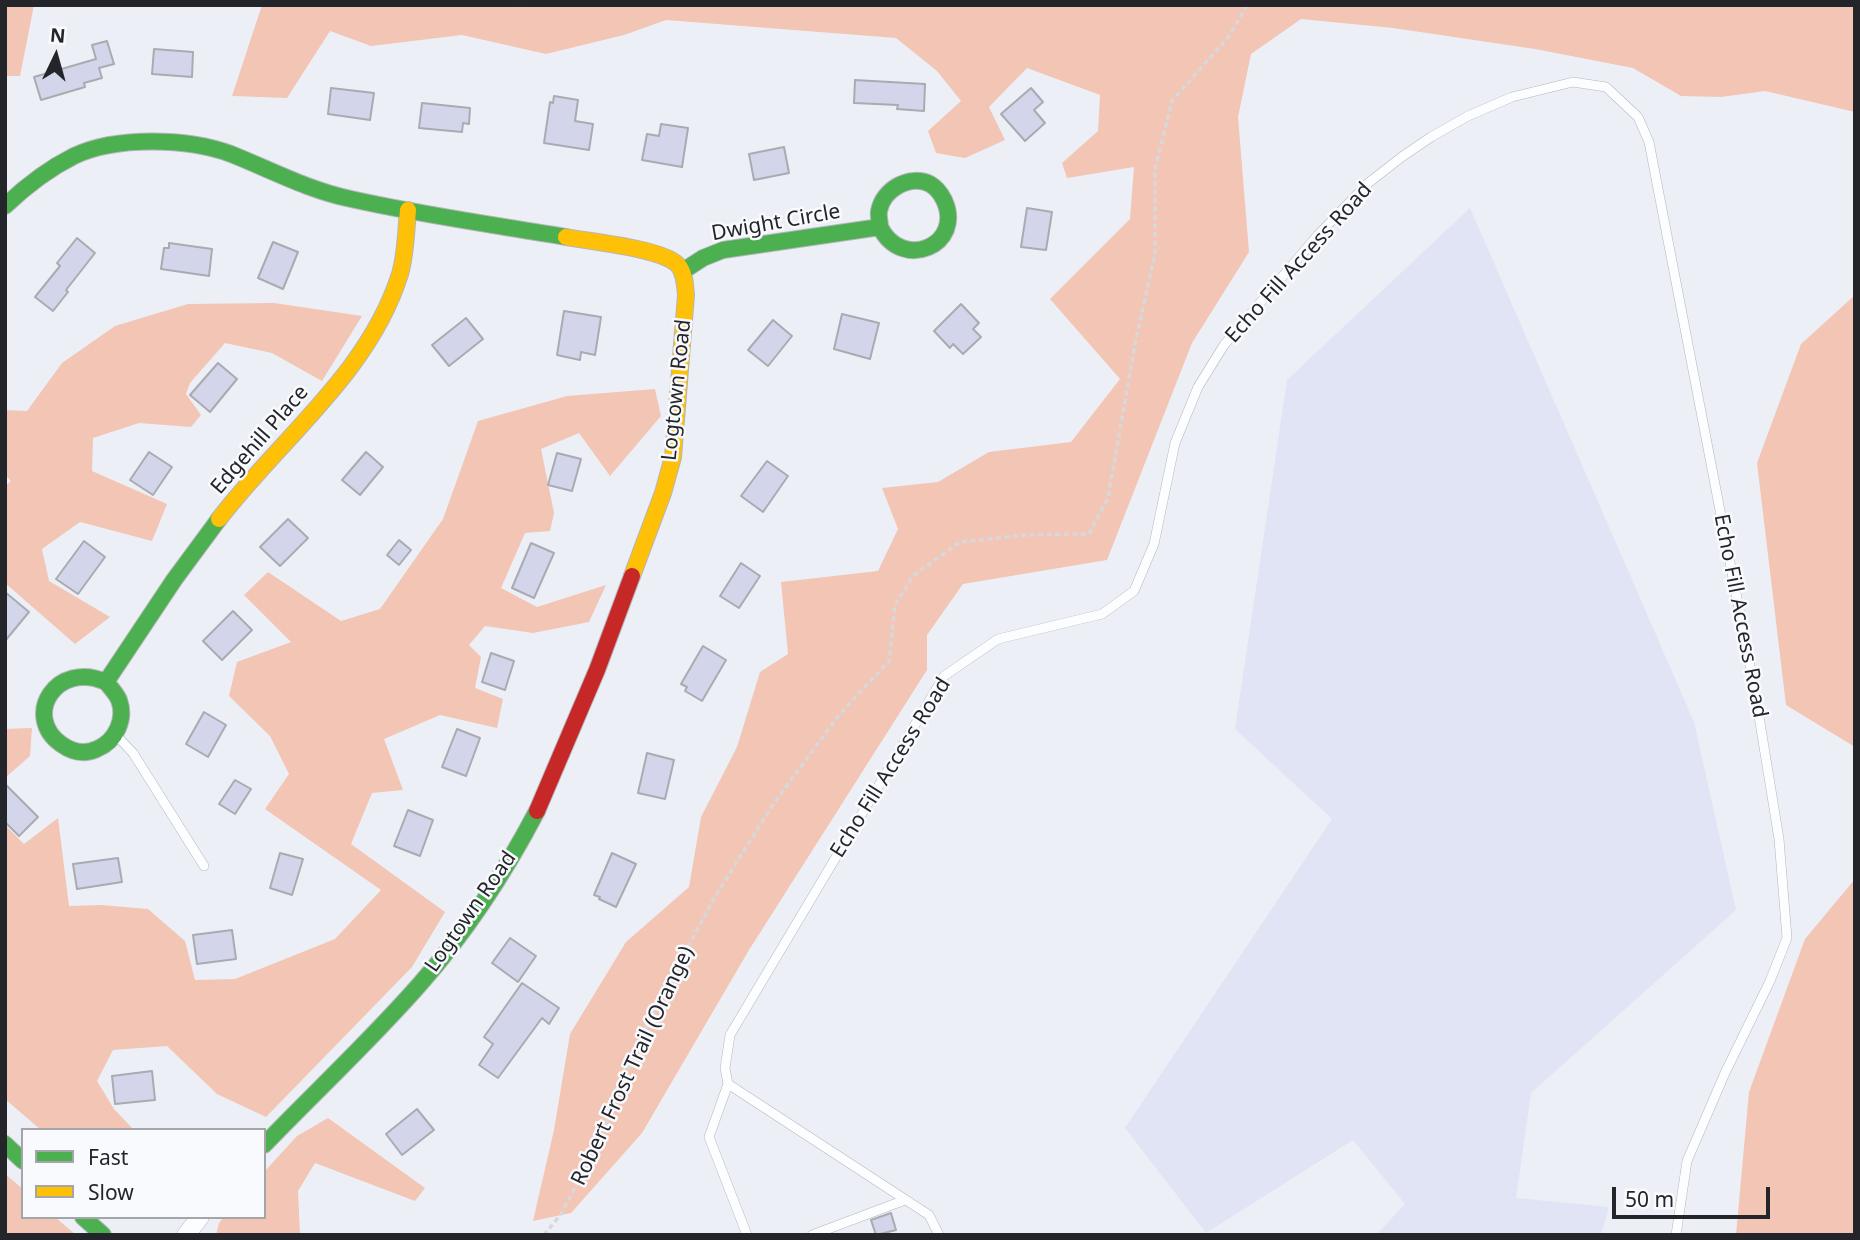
<!DOCTYPE html>
<style>
body{margin:0}
#map{position:relative;width:1860px;height:1240px;overflow:hidden;background:#edeff7;font-family:"Noto Sans",sans-serif}
canvas{display:block}
.frame{position:absolute;inset:0;border:7px solid #24252a;pointer-events:none}
.legend{position:absolute;left:21px;top:1128px;width:245px;height:91px;box-sizing:border-box;background:#f9fafd;border:2px solid #a4a5a9;margin:0;padding:9px 12px;list-style:none;font-size:21px;color:#24252a}
.legend li{display:flex;align-items:center;gap:14px;height:35px}
.legend b{width:35px;border:2px solid #a4a5a9}
.north{position:absolute;left:21px;top:21px;width:70px;height:70px;-webkit-text-stroke:5px #f9fafd;paint-order:stroke;rotate:5deg;font-size:19px;font-weight:700;line-height:28px;text-align:center;color:#24252a}
.north::after{content:'';display:block;margin:auto;width:24px;height:32px;background:#24252a;clip-path:polygon(50% 0,100% 100%,50% 72%,0 100%)}
.scale{position:absolute;left:1612px;top:1187px;width:158px;height:32px;box-sizing:border-box;border:4px solid #24252a;border-top:0;padding-left:9px;font-size:21px;line-height:24px;white-space:nowrap;color:#24252a;-webkit-text-stroke:5px #f9fafd;paint-order:stroke}
</style>
<div id="map">
<canvas width="1860" height="1240"></canvas>
<div class="frame"></div>
<ul class="legend">
<li><b style="height:9px;background:#4caf50"></b>Fast</li>
<li><b style="height:9px;background:#ffc107"></b>Slow</li>
</ul>
<div class="north">N</div>
<div class="scale">50 m</div>
</div>
<script>
const g = document.querySelector('canvas').getContext('2d');
g.lineJoin = 'round';
function fillPath(path, color) { g.fillStyle = color; g.fill(path, 'evenodd'); }
function trace(path, color, width, dash) { g.strokeStyle = color; g.lineWidth = width; g.lineCap = dash ? 'butt' : 'round'; g.setLineDash(dash || []); g.stroke(path); }
function drawText(font, color, halo, rows, align = 'center') {
  g.font = font + ' "Noto Sans",sans-serif'; g.lineWidth = 5; g.setLineDash([]); g.textBaseline = 'middle'; g.strokeStyle = halo; g.fillStyle = color; for (const [text, x, y, turn = 0] of rows) {
    g.save(); g.translate(x, y); g.rotate((+turn || 0) * Math.PI / 180); g.textAlign = isNaN(turn) ? turn : align; if (halo) g.strokeText(text, 0, 0); g.fillText(text, 0, 0); g.restore();
  }
}
const built = new Path2D(`
 M1470 208 1694 722 1736 910 1531 1093 1516 1198 1609 1207 1601 1235H1376L1405 1204 1353 1140 1206 1233 1125 1128 1332 819 1235 729 1287 380Z`);
const green = new Path2D(`
 M5 5H34L20 76H5Z
 M262 5H1855V112L1765 91 1721 97 1681 96 1633 68 1535 49 1393 28 1301 19 1251 54 1238 117 1249 252 1192 343 1107 560 963 584 927 635V670L749 950 642 1133 571 1213 533 1221 554 1130 570 1034 626 942 689 887 701 817 737 747 760 672 788 654 781 582 878 571 898 529 882 488 938 482 989 452 1071 442 1120 379 1050 299 1130 219 1134 167 1067 178 1062 163 1098 131 1100 95 1027 68 989 107 1005 140 965 158 936 153 928 131 961 101 937 71 896 38 666 20 624 35 546 54 462 35 371 46 330 31 287 98 232 96Z
 M1855 295V747L1786 705 1757 463 1801 344Z
 M274 303 362 316 322 381 272 353 225 343 190 383 186 394 201 415 191 427 139 423 93 438 92 471 167 504 152 541 80 522 42 549 49 581 110 617 75 644 5 583V486L11 481 5 475V410L27 411 62 363 115 326 188 304Z
 M655 389 661 416 610 476 579 433 541 449 554 513 550 531 525 533 501 588 537 607 606 585 589 622 533 633 485 626 469 645 481 657 475 688 503 699 497 728 440 715 384 739 403 790 372 793 351 844 445 912 412 967 266 1117 217 1094 167 1046 113 1050 97 1081 114 1109 134 1130H41L5 1099V825L24 844 58 818 69 906 101 905 148 909 185 941 195 980 235 979 335 939 381 890 265 809 289 774 270 736 229 696 237 662 291 642 244 595 268 572 341 621 380 609 443 519 478 421 567 396Z
 M32 728 30 756 5 778V729Z
 M1855 879V1235H1736L1749 1092 1805 939Z
 M328 1118 425 1188 415 1201 315 1163 298 1191 300 1235H216L219 1223 224 1217H264V1172L297 1136Z
 M5 1174 23 1189V1217H55L76 1235H5Z`);
const stream = new Path2D(`
 M518 5H521`);
const building = new Path2D(`
 M107 41 114 64 99 68 102 78 84 83 85 87 41 100 34 77 96 59 92 45Z
 M154 49 193 52 192 77 152 74Z
 M855 80 925 84 924 111 897 109 898 105 854 103Z
 M331 88 374 93 370 120 328 114Z
 M1031 88 1043 102 1034 110 1045 123 1025 141 1001 114Z
 M554 96 578 100 575 121 593 124 589 150 544 143 550 102 553 103Z
 M422 103 470 108 469 124 463 123 462 132 419 128Z
 M661 124 688 128 682 167 642 160 647 134 659 136Z
 M784 147 789 173 754 180 749 154Z
 M1027 208 1052 212 1046 250 1021 247Z
 M77 238 95 253 66 290 68 292 53 311 35 297 60 266 57 263Z
 M273 242 298 252 283 289 258 278Z
 M169 243 212 249 209 276 161 269 164 248H169Z
 M961 304 979 323 973 329 981 337 963 354 953 344 950 348 934 331Z
 M564 311 601 317 595 355 581 352 580 360 557 355Z
 M842 314 879 323 870 359 834 349Z
 M466 318 483 339 449 366 432 345Z
 M773 320 792 336 768 366 748 350Z
 M218 363 237 379 210 412 190 395Z
 M149 452 172 467 153 495 130 480Z
 M366 452 383 467 360 495 342 480Z
 M557 453 581 459 572 491 548 485Z
 M767 461 788 476 763 512 741 496Z
 M288 519 308 538 280 566 260 547Z
 M399 540 411 550 399 565 387 555Z
 M84 541 105 557 78 594 56 579Z
 M531 543 554 553 534 598 512 588Z
 M741 563 760 576 739 608 720 596Z
 M5 592 29 612 5 641Z
 M233 611 252 630 222 660 203 641Z
 M703 646 726 660 702 701 685 691 687 687 681 684Z
 M491 653 514 661 505 690 482 682Z
 M204 712 226 725 208 757 186 744Z
 M457 729 480 738 466 776 442 767Z
 M647 753 674 760 665 799 638 793Z
 M235 780 251 789 235 814 219 804Z
 M5 784 38 817 19 836 5 822Z
 M408 810 433 820 420 856 394 846Z
 M280 853 303 859 292 895 270 888Z
 M612 853 636 864 616 907 599 899 600 897 594 895Z
 M118 858 122 882 77 889 73 864Z
 M232 930 236 959 197 964 193 935Z
 M510 938 536 956 518 982 492 963Z
 M522 983 559 1008 549 1024 542 1018 498 1078 479 1065 493 1044 484 1037Z
 M152 1071 155 1100 115 1104 112 1076Z
 M417 1109 434 1130 402 1155 386 1134Z
 M891 1213 896 1230 876 1235 871 1220Z`);
const path = new Path2D(`
 M544 1235 561 1214 596 1149 644 1031 714 898 774 803 839 715 889 661 895 605 913 576 960 542 1025 535 1089 534 1108 498 1136 339 1155 254V169L1172 101 1229 36 1247 5`);
const lane = new Path2D(`
 M116 735 133 753 204 866
 M728 1084 709 1137 747 1235
 M812 1235 905 1200
 M939 1235 929 1215 728 1084 725 1068 730 1035 944 676 998 639 1102 614 1134 591 1154 544 1175 443 1198 387 1224 345 1318 235 1367 184 1403 156 1431 137 1468 116 1512 97 1573 82 1606 87 1638 117 1649 142 1755 692 1779 839 1787 938 1770 981 1725 1073 1687 1161 1676 1235`);
const street = new Path2D(`
 M186 1235 200 1217`);
const fast = new Path2D(`
 M5 206C26 186 48 169 74 156 116 136 188 138 231 154 271 170 308 190 351 199 422 215 495 225 566 237
 M683 271 703 258 723 250 880 227C880 222 878 216 879 211 883 189 910 174 930 184 937 188 941 194 944 200 965 245 902 272 880 227
 M106 682C110 687 116 693 119 700 126 719 116 741 97 749 84 755 72 752 61 744 22 716 56 660 106 682L174 580 219 519
 M5 1144 23 1161
 M264 1145C316 1091 371 1040 420 984 466 932 505 872 537 811
 M83 1217 103 1235`);
const slow = new Path2D(`
 M566 237C592 242 659 248 677 264 685 272 685 285 686 295L673 457 663 493 632 576
 M219 519C280 439 369 373 400 274 406 254 406 231 408 210`);
const jam = new Path2D(`
 M537 811 597 670 632 576`);
const streetNames = [
 ["Dwight Circle",776,223,-10],
 ["Echo Fill Access Road",1299,263,-48],
 ["Logtown Road",677,390,-84],
 ["Edgehill Place",260,440,-49],
 ["Echo Fill Access Road",1740,616,79],
 ["Echo Fill Access Road",891,768,-58],
 ["Logtown Road",471,912,-55],
 ["Robert Frost Trail (Orange)",633,1066,-65]
];
fillPath(built, '#e0e4f4');
fillPath(green, '#f2c5b5');
trace(stream, '#f2cbbd', 6);
fillPath(building, '#d3d6ea');
trace(building, '#a9abb1', 2);
trace(lane, '#b5b6bc', 10);
trace(street, '#b5b6bc', 19);
trace(fast, '#b5b6bc', 18);
trace(slow, '#b5b6bc', 18);
trace(jam, '#b5b6bc', 18);
trace(path, '#d8d8da', 3.5, [5, 3.5]);
trace(lane, '#fcfdfe', 9);
trace(street, '#fcfdfe', 18);
trace(fast, '#4caf50', 16);
trace(slow, '#ffc107', 16);
trace(jam, '#c62828', 16);
drawText('21px', '#24252a', '#f9fafd', streetNames);
</script>
